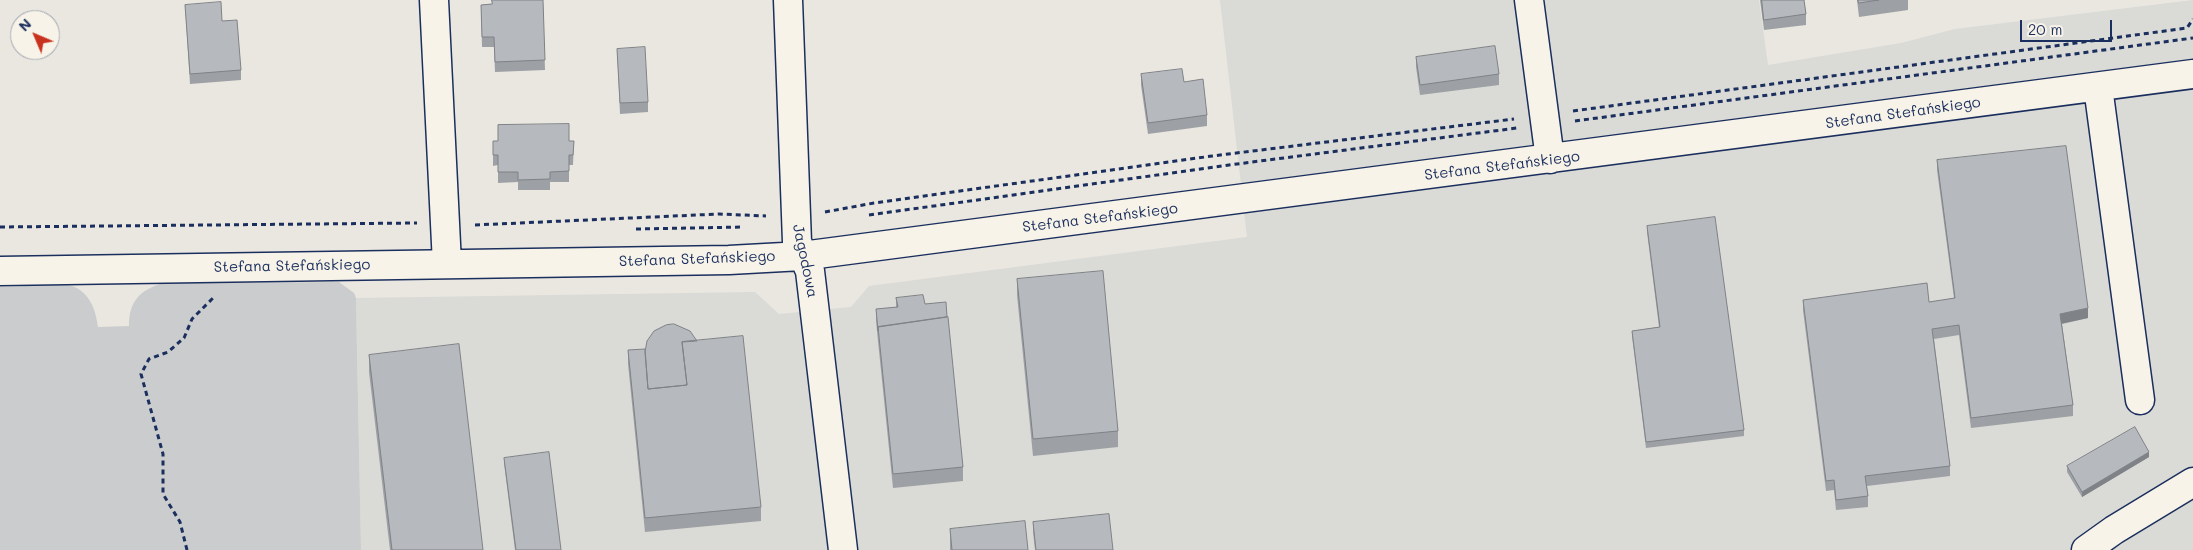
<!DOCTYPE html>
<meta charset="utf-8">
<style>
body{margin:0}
#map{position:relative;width:2193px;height:550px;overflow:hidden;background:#eae7e0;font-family:Mali,sans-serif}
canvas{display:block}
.north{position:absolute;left:10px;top:10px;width:50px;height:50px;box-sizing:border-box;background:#f7f3e8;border:1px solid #9fa5b1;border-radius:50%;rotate:315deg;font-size:14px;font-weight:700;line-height:20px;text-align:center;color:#1b2f5e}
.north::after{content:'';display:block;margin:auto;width:18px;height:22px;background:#c8321e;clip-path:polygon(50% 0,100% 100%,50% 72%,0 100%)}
.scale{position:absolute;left:2020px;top:20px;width:92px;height:22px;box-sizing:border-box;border:2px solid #1b2f5e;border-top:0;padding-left:6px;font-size:15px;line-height:18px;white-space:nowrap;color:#1b2f5e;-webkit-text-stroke:4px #f7f3e8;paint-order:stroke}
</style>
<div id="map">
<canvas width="2193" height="550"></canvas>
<div class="north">N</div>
<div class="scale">20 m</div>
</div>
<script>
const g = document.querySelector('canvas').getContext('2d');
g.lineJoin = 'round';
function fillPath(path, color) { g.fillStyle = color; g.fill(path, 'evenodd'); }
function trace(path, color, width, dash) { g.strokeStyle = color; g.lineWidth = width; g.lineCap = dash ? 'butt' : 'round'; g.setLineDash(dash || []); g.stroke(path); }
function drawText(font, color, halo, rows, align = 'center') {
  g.font = font + ' Mali,sans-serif'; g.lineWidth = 5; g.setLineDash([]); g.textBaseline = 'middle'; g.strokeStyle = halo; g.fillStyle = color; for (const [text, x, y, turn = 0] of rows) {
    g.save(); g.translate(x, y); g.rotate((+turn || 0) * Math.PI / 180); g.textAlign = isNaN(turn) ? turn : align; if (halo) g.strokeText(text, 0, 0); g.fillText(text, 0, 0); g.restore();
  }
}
const built = new Path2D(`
 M1220 0H1759L1768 65 1901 43 1955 29 2193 0V550H361L356 298 755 292 779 314 851 307 869 286 1247 237Z`);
const green = new Path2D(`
 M339 282 354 293 356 298 361 550H0V287C14 287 61 283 72 286 90 292 96 311 98 327L129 326C129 301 140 290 163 283Z`);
const path = new Path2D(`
 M1573 111 2187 28 2193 19
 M1575 121 2193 38
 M825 212 874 203 1212 156 1514 119
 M869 215 1229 165 1517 128
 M475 225 719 214 766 216
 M0 227 417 223
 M636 229 742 227
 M187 550 180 522 163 494V454L141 374 149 359 168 352 184 338 192 319 214 297`);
const minor = new Path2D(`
 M434 0 447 264
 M788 0 797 242 810 271 843 550
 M1529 0 1550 159
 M2098 87 2140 400
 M0 271 729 260 802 256 2193 74
 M2086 550 2114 530 2193 482`);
const wall = new Path2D(`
 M492 0H543L545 70 495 72 494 47H482L481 5 492 4Z
 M1760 0H1804L1806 14V25L1764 30Z
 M1857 0H1908V10L1859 17Z
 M185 5 222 21 241 70V80L190 84Z
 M617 49 648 102V112L620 114Z
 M1416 57 1499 74V85L1420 95 1416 67Z
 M1141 74 1184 82 1207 115V126L1148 134 1141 85Z
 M498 141H574L573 165H569V182H550V190H518V182L498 183V165L493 166V152Z
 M1937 160 2088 318 2062 324 2073 405V416L1971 428 1959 335 1934 339 1950 466V476L1867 486 1868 496V507L1836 510 1834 490 1826 491 1803 310V300L1929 302 1954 298 1937 170Z
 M1647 226 1744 430V436L1646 448 1632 336V331L1659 327 1647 232Z
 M1017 279 1118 431V447L1033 456 1017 295Z
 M896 298 925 304 963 467V481L893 488 878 341 876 320V309L896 307Z
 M628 350 761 507V521L645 532 628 364Z
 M369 355 483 550H390L369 372Z
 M2149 457 2082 497 2067 472V466Z
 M504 458 561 550H515L504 463Z
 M1033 522 1113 550H1035L1033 532Z
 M950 529 1028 550H950Z`);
const shadedWall = new Path2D(`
 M2088 308V318L2060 324V314Z
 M2149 452V457L2082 497V492Z`);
const building = new Path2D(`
 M492 0H543L545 60 495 62 494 37H482L481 5 492 4Z
 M1762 0H1804L1806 14 1764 20Z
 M1858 0H1879L1859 3Z
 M221 2 222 21 237 20 241 70 190 74 185 5Z
 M1495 46 1499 74 1420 85 1416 57Z
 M645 47 648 102 620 103 617 49Z
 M1182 69 1184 82 1203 79 1207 115 1148 123 1141 74Z
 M569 124V141H574L573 155H569V171L550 172V179L518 180V172H498V155H493V141H498V125Z
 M2066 146 2088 308 2060 314 2073 405 1971 418 1959 325 1932 329 1950 466 1865 476 1868 496 1836 500 1834 480 1826 481 1803 300 1927 283 1929 302 1955 298 1937 160Z
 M1715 217 1744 430 1646 442 1632 331 1660 327 1647 226Z
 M1103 271 1118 431 1033 439 1017 279Z
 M923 295 925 304 946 302 947 317 878 327V331L876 309 898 307 896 298Z
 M948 317 963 467 893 474 878 327Z
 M674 324 690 331 697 341 682 342 687 385 648 389 645 352 647 341 654 331 666 325Z
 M743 336 761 507 645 518 628 350 645 349 648 389 687 385 682 342Z
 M459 344 483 550H392L369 355Z
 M2135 427 2149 452 2082 492 2067 466Z
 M549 452 561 550H516L504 458Z
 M1109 514 1113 550H1036L1033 522Z
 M1025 521 1028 550H952L950 529Z`);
const streetNames = [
 ["Stefana Stefańskiego",1903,113,-8],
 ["Stefana Stefańskiego",1502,166,-7],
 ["Stefana Stefańskiego",1100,218,-7],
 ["Stefana Stefańskiego",697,259,-2],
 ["Jagodowa",805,261,78],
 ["Stefana Stefańskiego",292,266,-1]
];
fillPath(built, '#dadad6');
fillPath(green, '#cbcccd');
trace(minor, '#1b2f5e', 31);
trace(path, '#1b2f5e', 3, [5, 4]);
trace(minor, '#f7f3e8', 28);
fillPath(wall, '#9da0a4');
fillPath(shadedWall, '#7f8286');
fillPath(building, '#b6babf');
trace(building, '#7f8286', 1);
drawText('15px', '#1b2f5e', '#f7f3e8', streetNames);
</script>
